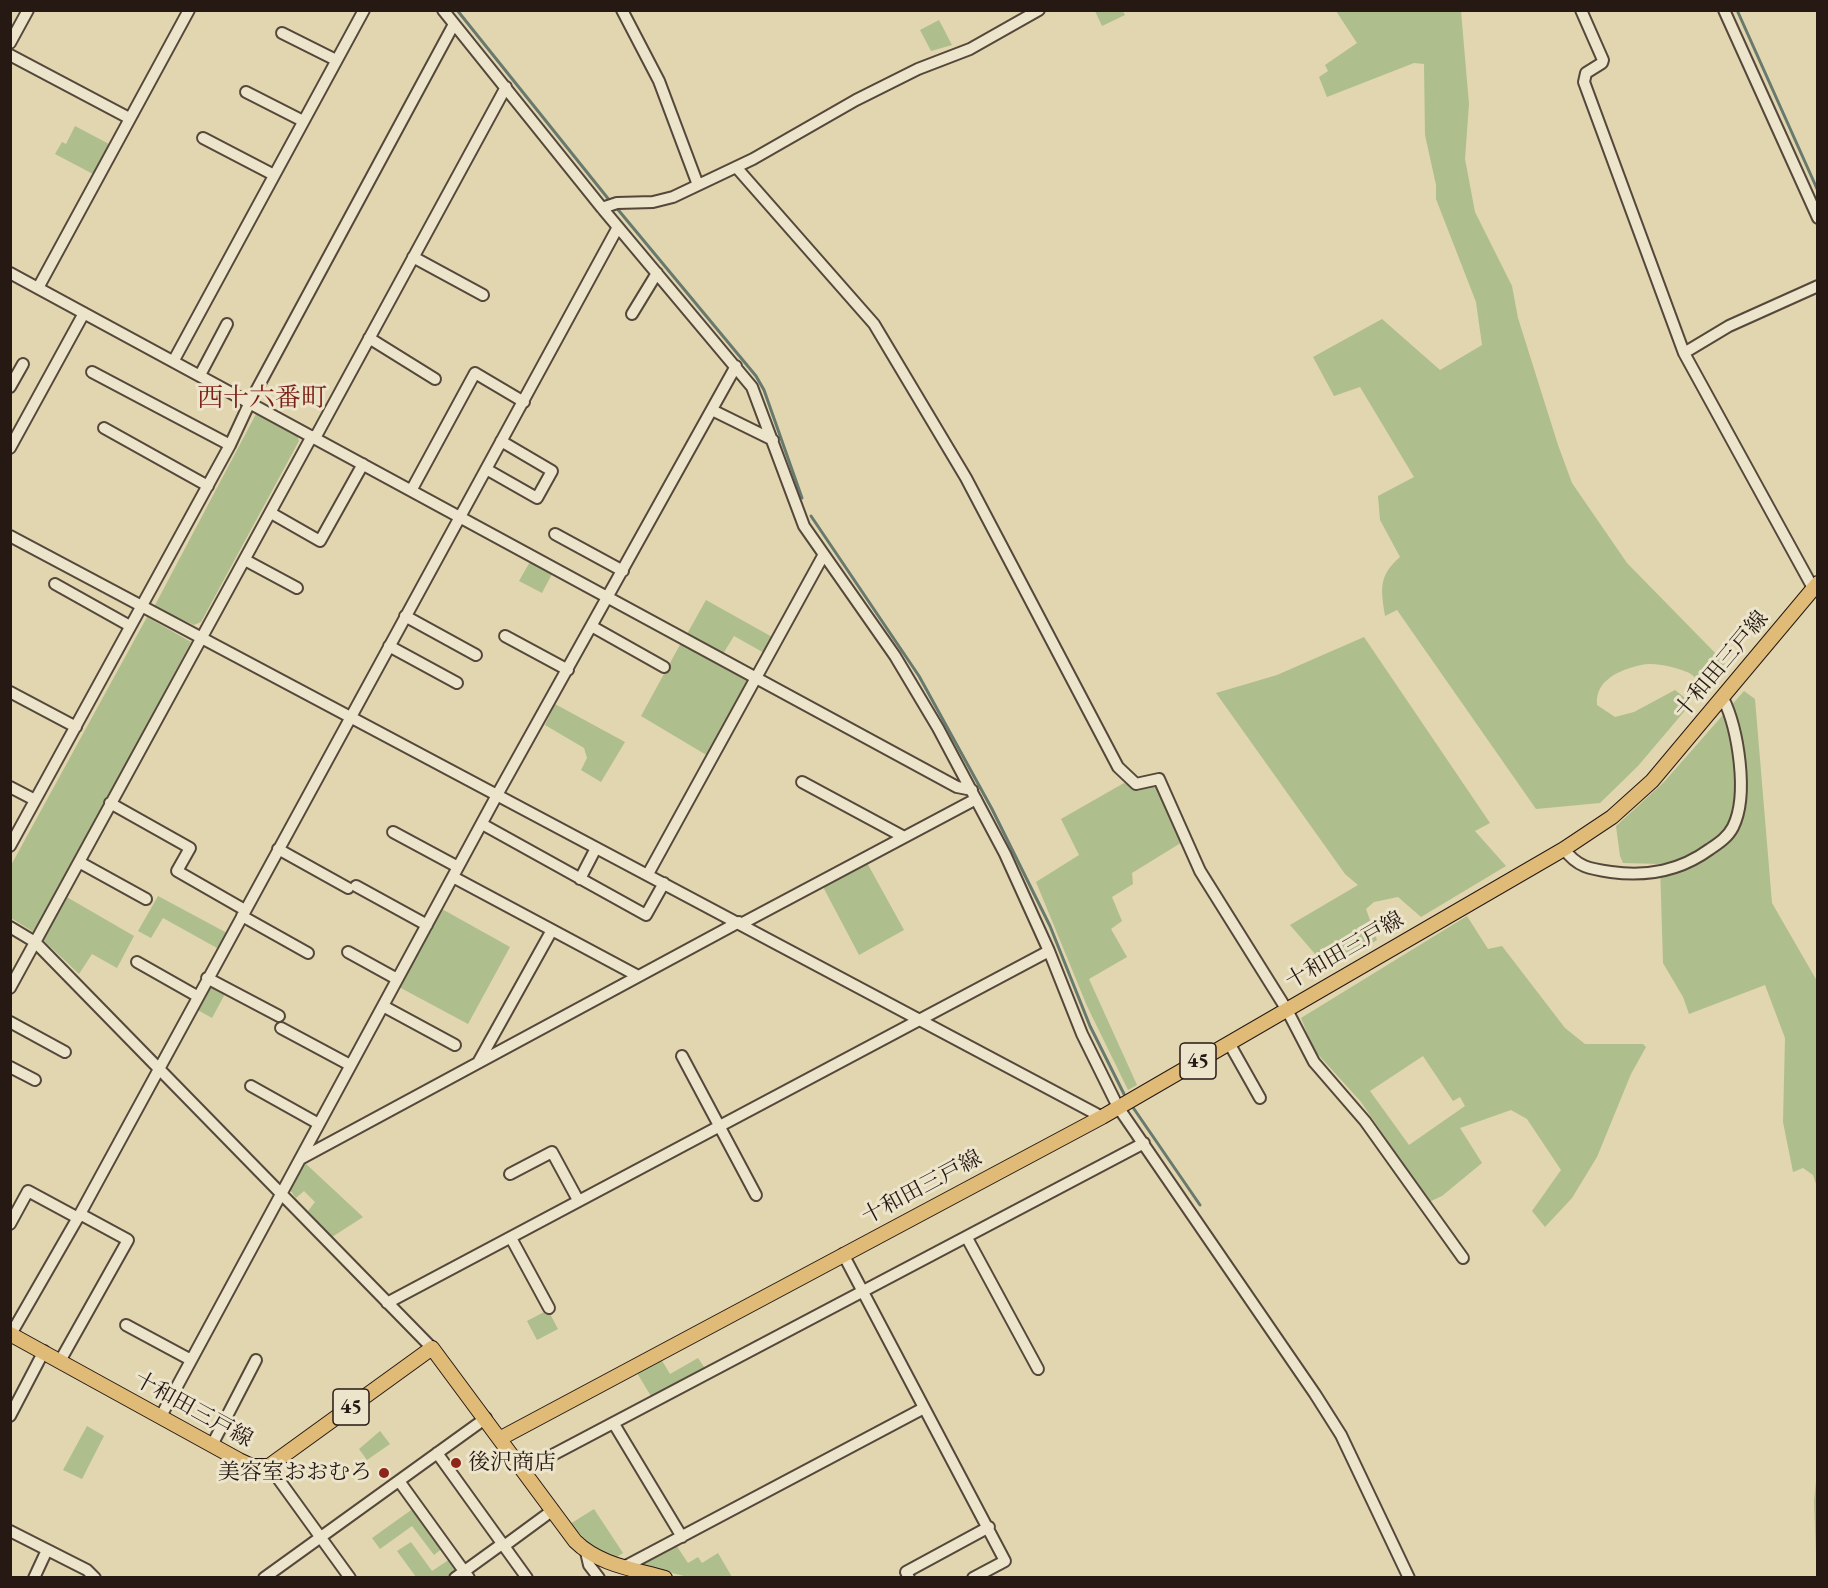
<!DOCTYPE html>
<meta charset="utf-8">
<style>
body{margin:0}
#map{position:relative;width:1828px;height:1588px;overflow:hidden;background:#e1d6af;font-family:"EB Garamond",serif}
canvas{display:block}
.frame{position:absolute;inset:0;border:12px solid #261914;pointer-events:none}
</style>
<div id="map">
<canvas width="1828" height="1588"></canvas>
<div class="frame"></div>
</div>
<script>
const g = document.querySelector('canvas').getContext('2d');
g.lineJoin = 'round';
function fillPath(path, color) { g.fillStyle = color; g.fill(path, 'evenodd'); }
function trace(path, color, width, dash) { g.strokeStyle = color; g.lineWidth = width; g.lineCap = dash ? 'butt' : 'round'; g.setLineDash(dash || []); g.stroke(path); }
function drawText(font, color, halo, rows, align = 'center') {
  g.font = font + ' "EB Garamond","Noto Serif JP",serif'; g.lineWidth = 6; g.setLineDash([]); g.textBaseline = 'middle'; g.strokeStyle = halo; g.fillStyle = color; for (const [text, x, y, turn = 0] of rows) {
    g.save(); g.translate(x, y); g.rotate((+turn || 0) * Math.PI / 180); g.textAlign = isNaN(turn) ? turn : align; if (halo) g.strokeText(text, 0, 0); g.fillText(text, 0, 0); g.restore();
  }
}
const green = new Path2D(`
 M1095 11H1123L1125 15 1102 26Z
 M1336 11H1461L1469 104 1465 159 1475 212 1512 286 1518 318 1558 445 1572 483 1627 563 1725 663 1707 685C1698 683 1695 675 1687 672 1674 667 1655 662 1641 665 1618 670 1595 681 1597 705L1615 717 1634 712 1675 690 1685 698 1688 707 1638 766 1600 803 1536 809 1397 610 1385 616C1381 589 1378 576 1400 557L1380 520 1378 496 1414 477 1360 387 1334 396 1313 357 1382 319 1440 370 1482 345 1476 302 1436 199V185L1425 135 1424 64 1414 63 1327 97 1319 77 1328 71 1325 65 1357 43Z
 M939 20 952 45 931 51 920 30Z
 M75 126 109 144 93 174 55 154 62 142 66 144Z
 M256 414 297 435 299 441 201 622 194 625 154 607Z
 M531 560 553 572 542 593 519 581Z
 M706 600 774 638 766 654 734 636 723 654 687 634Z
 M147 617 191 642 35 933 11 918 10 867Z
 M1364 637 1490 823 1475 831 1506 866 1421 917 1398 897 1374 902 1366 909 1377 940 1328 969 1290 925 1358 885 1345 874 1216 693 1277 675Z
 M682 641 750 678 708 756 641 716Z
 M1744 691 1755 699 1772 903 1817 981V1187L1813 1175 1803 1168 1793 1172 1783 1122 1785 1038 1765 985 1689 1014 1683 997 1663 963 1660 864 1623 863 1620 856 1616 826 1664 782Z
 M555 704 625 742 601 782 581 770 587 758 584 748 545 725Z
 M1124 783 1139 790 1155 783 1184 841 1132 873 1133 884 1112 897 1122 921 1111 929 1127 957 1089 979 1137 1085 1128 1090 1087 1006 1036 882 1079 855 1061 819Z
 M866 861 904 930 859 955 822 885Z
 M65 896 134 936 117 968 92 954 79 974 41 938Z
 M158 896 227 933 217 948 163 918 151 938 138 931Z
 M442 909 510 947 468 1024 399 987Z
 M1467 916 1488 949 1502 946 1565 1028 1585 1044H1643L1646 1047 1631 1074 1597 1157 1572 1198 1545 1227 1532 1211 1561 1170 1527 1119 1511 1110 1460 1128 1482 1163 1442 1196 1429 1202 1361 1102 1314 1050 1301 1018ZM1423 1056 1453 1101 1460 1097 1465 1106 1409 1145 1370 1091Z
 M212 986 225 994 212 1018 196 1009 208 987Z
 M305 1163 363 1217 332 1237 308 1211 315 1202 304 1191 296 1198 290 1190Z
 M548 1310 558 1329 537 1340 527 1321Z
 M698 1358 706 1370 652 1398 637 1373 661 1359 670 1374Z
 M87 1426 104 1436 82 1479 63 1470Z
 M380 1431 390 1444 367 1460 359 1449Z
 M1817 1472 1818 1577 1817 1578 1814 1501Z
 M414 1508 444 1547 434 1555 412 1526 380 1549 372 1538Z
 M594 1509 623 1553 614 1559 598 1552 570 1524Z
 M411 1542 432 1571 450 1559 459 1571 450 1577H416L397 1551Z
 M676 1545 688 1563 698 1557 702 1563 718 1553 732 1577H688L640 1565Z`);
const stream = new Path2D(`
 M457 10 610 201
 M1737 10 1818 191
 M615 206 756 376 764 390 802 498
 M811 516 919 676 992 809 1050 926 1090 1026 1124 1094
 M1132 1106 1200 1205`);
const minor = new Path2D(`
 M443 10 602 208 752 387 804 526 895 656 938 728 1005 854 1049 951 1082 1034 1118 1107 1315 1394 1341 1435 1409 1578
 M622 10 659 81 698 185
 M1581 10 1603 60 1602 63 1586 73 1584 82 1684 353 1813 588
 M1724 10 1818 218
 M282 33 336 60
 M10 43 28 10
 M10 55 129 118
 M246 92 303 121
 M203 138 274 175
 M736 167 874 324 966 478 1118 767 1136 784 1159 779 1200 871 1287 1010 1314 1062 1365 1121 1463 1258
 M602 208 617 203 653 202 673 197 753 159 856 100 918 69 970 49 1039 10
 M413 257 483 295
 M10 273 957 787 972 790
 M38 288 189 10
 M632 314 657 273
 M369 338 435 379
 M1684 353 1729 326 1818 286
 M174 360 364 10
 M92 372 230 445
 M200 375 227 324
 M10 387 23 364
 M712 410 773 440
 M104 428 208 486
 M315 438 506 87
 M10 448 84 313
 M486 469 537 498 552 471 501 441
 M412 489 475 373 524 402
 M271 513 320 541 363 464
 M555 534 623 571
 M10 536 1102 1117
 M245 560 297 588
 M55 584 130 626
 M405 616 476 655
 M593 627 664 667
 M505 636 568 670
 M389 646 457 683
 M10 692 76 727
 M802 782 904 837
 M10 787 35 800
 M110 803 190 848 177 871 245 910
 M482 824 646 915 664 883
 M393 832 458 867
 M10 846 230 445 250 402 454 24
 M278 849 348 888
 M1564 849C1577 867 1590 869 1611 872 1648 877 1680 871 1710 849 1719 843 1728 837 1733 827 1749 795 1738 729 1723 698
 M79 862 146 899
 M648 874 823 556
 M453 877 638 976
 M580 879 596 848
 M356 886 427 925
 M242 916 308 953
 M741 924 976 799
 M10 927 35 942 432 1348
 M348 952 397 979
 M137 962 197 996
 M207 978 279 1016
 M10 988 312 436
 M383 1006 455 1045
 M10 1022 65 1052
 M281 1028 350 1065
 M1229 1043 1260 1098
 M682 1056 756 1195
 M479 1061 552 930
 M10 1067 35 1080
 M251 1086 319 1124
 M300 1159 739 922
 M510 1174 552 1152 578 1200
 M10 1224 28 1191 78 1218
 M511 1238 549 1308
 M967 1238 1038 1369
 M843 1254 1005 1561 973 1578
 M387 1303 1049 951
 M126 1325 191 1360
 M11 1334 80 1214 618 227
 M60 1361 128 1240 80 1214
 M10 1416 44 1351
 M161 1416 497 795 736 366
 M614 1424 682 1537
 M212 1445 256 1360
 M437 1453 527 1578
 M269 1466 350 1578
 M524 1470 1144 1143
 M399 1481 469 1578
 M10 1531 87 1570 95 1578
 M504 1546 553 1510
 M586 1552 589 1565 599 1578
 M624 1567 924 1408
 M34 1578 47 1550
 M264 1578 486 1418
 M455 1578 502 1544
 M909 1578 906 1572 989 1527`);
const major = new Path2D(`
 M10 1334 239 1460 252 1466H269L432 1348 575 1541C599 1565 634 1569 665 1578
 M501 1438 1102 1117 1564 849 1612 817 1652 781 1818 583`);
const markers = [
 [456,1463,6,"#8f2418"],
 [384,1473,6,"#8f2418"]
];
const shields = [
 [1198,1061,36],
 [351,1407,36]
];
const shieldNames = [
 ["45",1198,1061],
 ["45",351,1407]
];
const streetNames = [
 ["十和田三戸線",1722,665,-50],
 ["十和田三戸線",1345,951,-30],
 ["十和田三戸線",922,1188,-28],
 ["十和田三戸線",193,1410,29]
];
const poiNames = [
 ["後沢商店",468,1463],
 ["美容室おおむろ",372,1473,"right"]
];
const quarterNames = [
 ["西十六番町",262,399]
];
fillPath(green, '#afbe8d');
trace(stream, '#68796e', 3);
trace(minor, '#55483b', 14);
trace(major, '#261914', 16);
trace(minor, '#ece4cb', 10);
trace(major, '#e0bb78', 14);
for (const [x, y, r, color] of markers) { const dot = new Path2D(); dot.arc(x, y, r, 0, 2 * Math.PI); g.fillStyle = color; g.fill(dot); trace(dot, '#ece4cb', 2); }
for (const [x, y, w] of shields) { const box = new Path2D(); box.roundRect(x - w / 2, y - 18, w, 36, 4.5); g.fillStyle = '#ece4cb'; g.fill(box); trace(box, '#261914', 1.5); }
drawText('bold 21px', '#261914', null, shieldNames);
drawText('22px', '#261914', '#ece4cb', streetNames);
drawText('22px', '#261914', '#ece4cb', poiNames, 'left');
drawText('26px', '#7a1f14', '#ece4cb', quarterNames);
</script>
